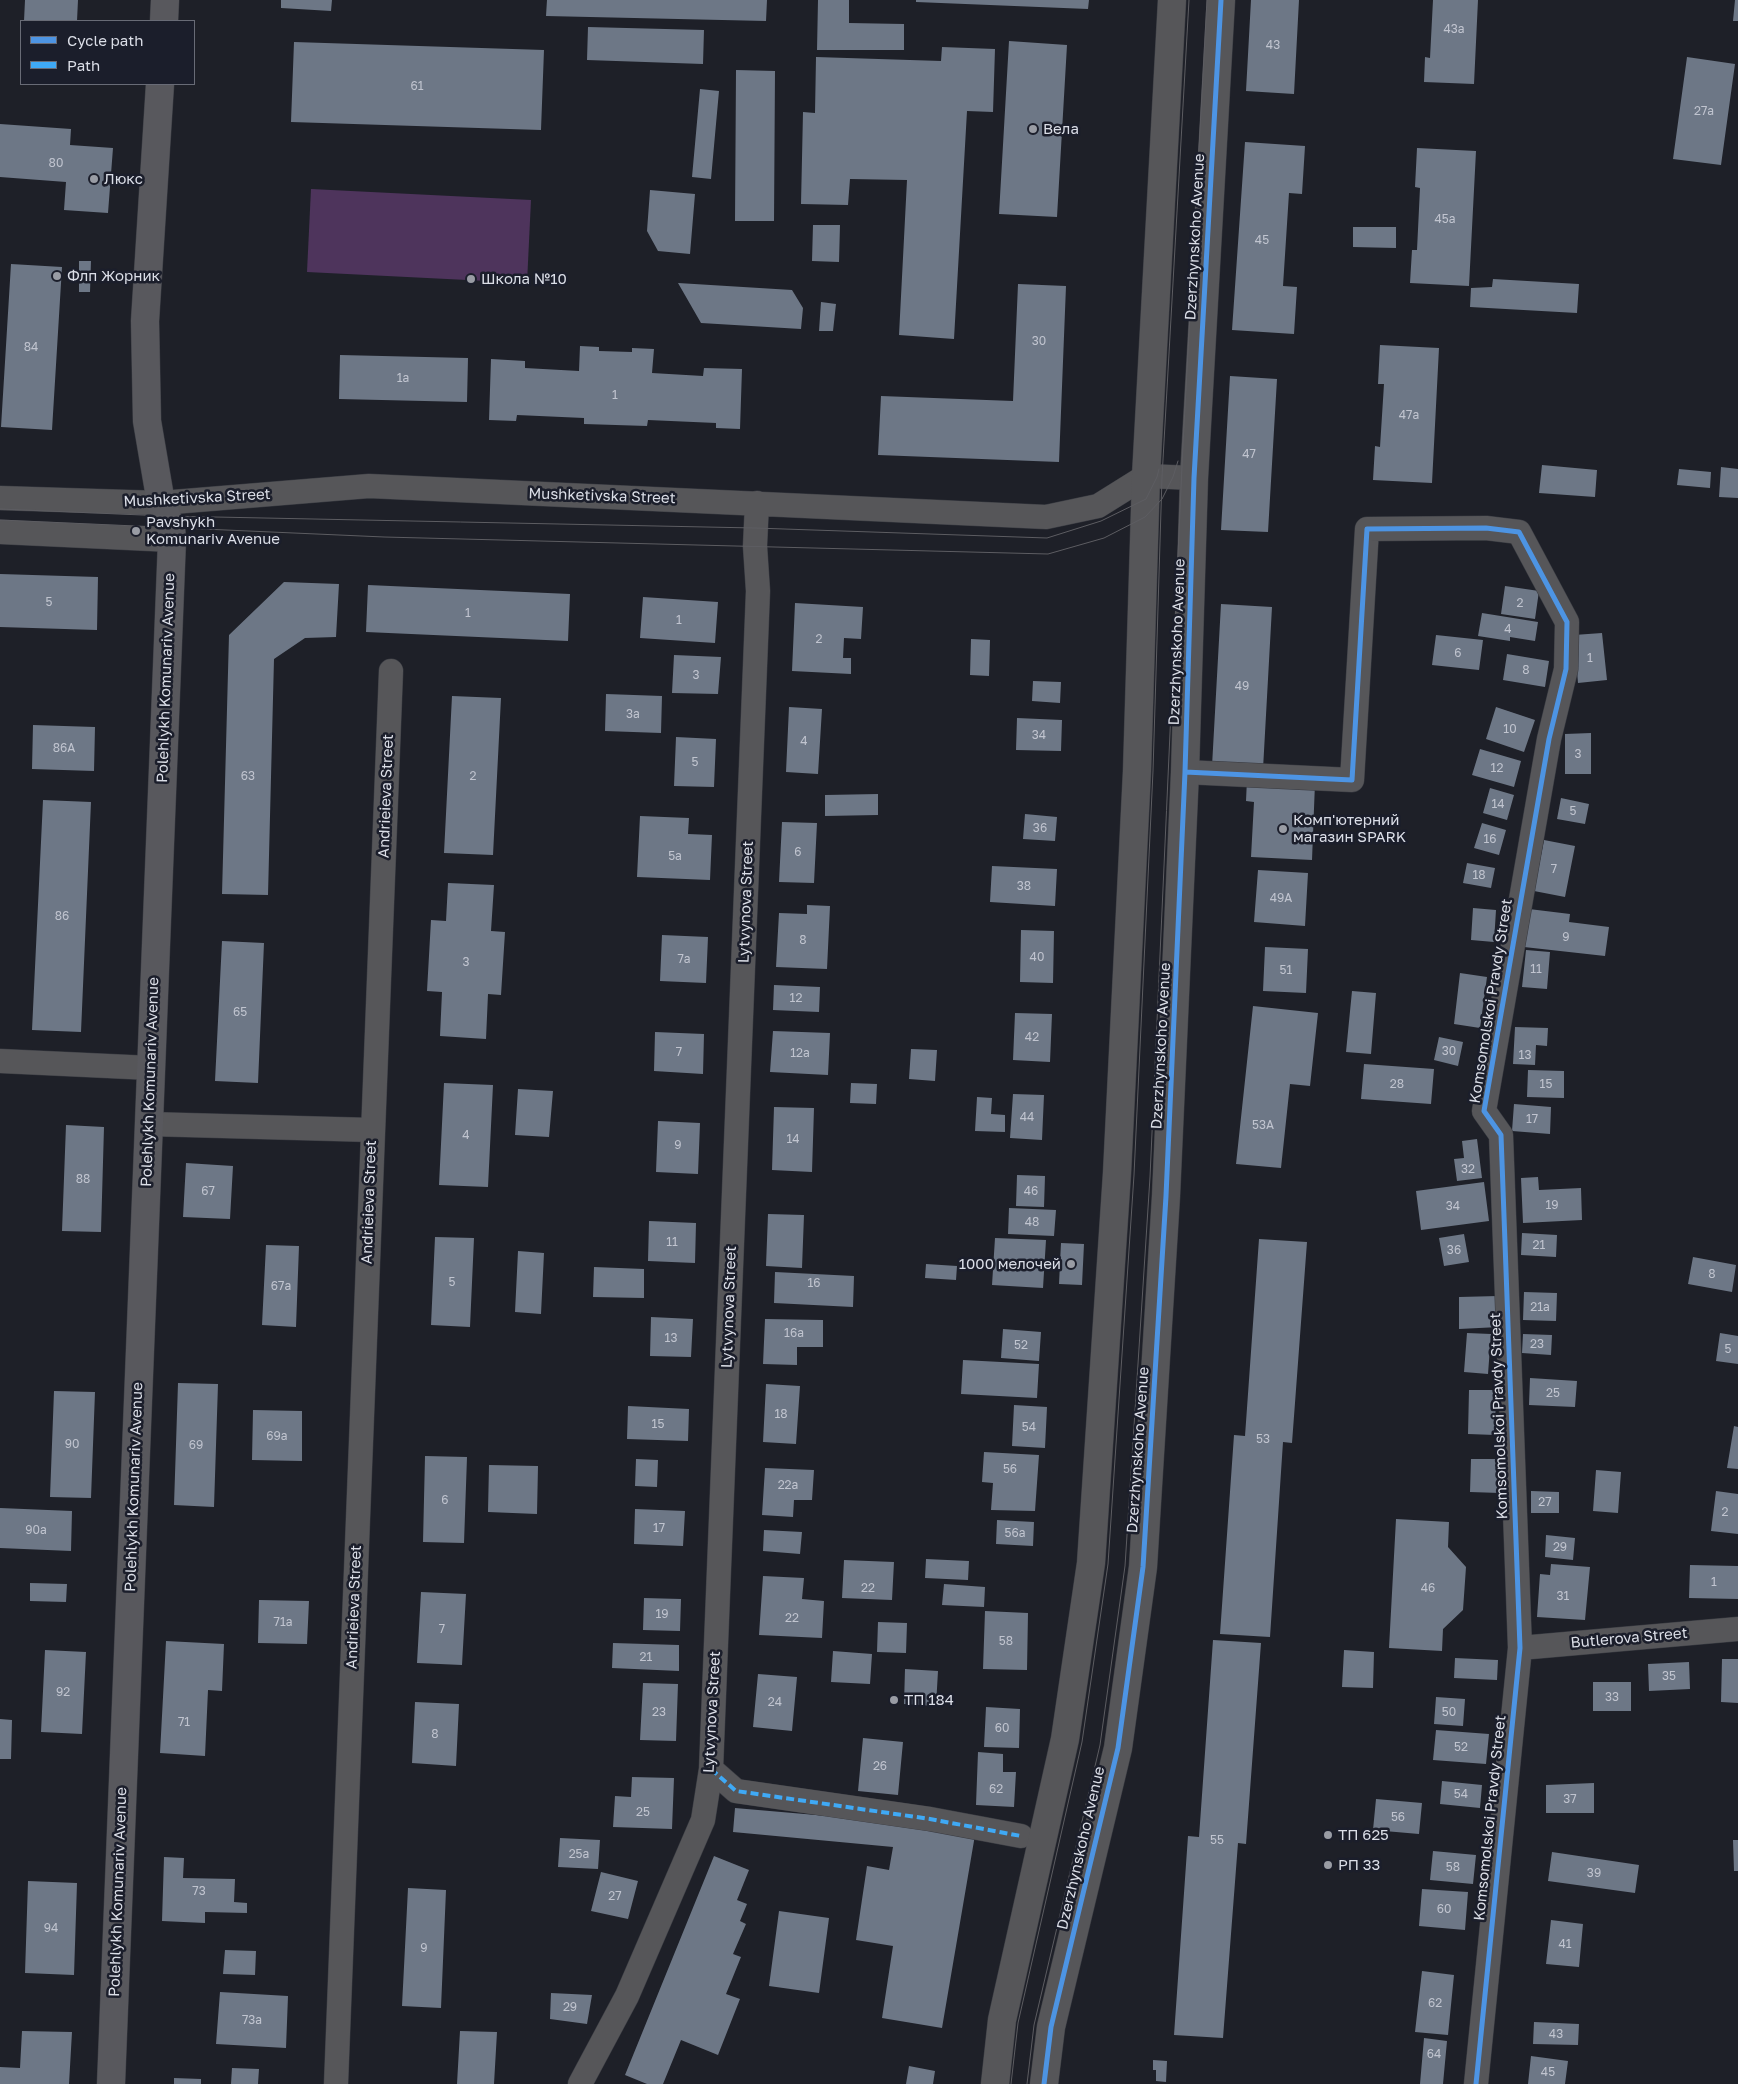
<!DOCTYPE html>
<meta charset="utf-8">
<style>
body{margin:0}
#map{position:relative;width:1738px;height:2084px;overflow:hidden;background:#1e2028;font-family:"Golos Text",sans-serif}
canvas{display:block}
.legend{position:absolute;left:20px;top:20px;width:175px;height:65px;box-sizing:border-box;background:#1b1e2b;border:1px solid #686b76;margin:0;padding:6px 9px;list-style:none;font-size:15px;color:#dbdee7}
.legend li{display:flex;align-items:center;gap:10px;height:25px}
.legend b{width:25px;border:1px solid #686b76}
</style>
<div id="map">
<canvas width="1738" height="2084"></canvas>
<ul class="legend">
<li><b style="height:6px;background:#4d94e3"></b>Cycle path</li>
<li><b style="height:6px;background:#3fa9f5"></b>Path</li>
</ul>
</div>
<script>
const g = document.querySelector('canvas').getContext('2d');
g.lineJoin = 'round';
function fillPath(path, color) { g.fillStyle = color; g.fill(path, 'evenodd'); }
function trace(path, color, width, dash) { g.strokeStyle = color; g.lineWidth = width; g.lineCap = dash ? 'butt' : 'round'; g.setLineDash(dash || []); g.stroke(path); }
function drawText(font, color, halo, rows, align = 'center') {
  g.font = font + ' "Golos Text",sans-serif'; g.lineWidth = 5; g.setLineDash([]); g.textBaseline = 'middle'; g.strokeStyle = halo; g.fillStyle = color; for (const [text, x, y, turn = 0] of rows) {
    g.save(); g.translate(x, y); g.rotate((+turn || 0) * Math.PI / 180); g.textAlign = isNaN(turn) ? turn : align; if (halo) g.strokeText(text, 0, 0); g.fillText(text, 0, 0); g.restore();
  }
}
const green = new Path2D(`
 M311 189 531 200 527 283 307 272Z`);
const building = new Path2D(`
 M25 0H78L77 21H24Z
 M281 0H332L331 11 281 8Z
 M547 0H767L766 21 546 16Z
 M818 0H849V23L904 24V50H817Z
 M916 0H1089L1088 9 916 2Z
 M1251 0H1299L1294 94 1246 91Z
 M1433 0H1478L1474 84 1424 82 1425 57 1430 58Z
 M1735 0H1738V21H1733Z
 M588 27 704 30 703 64 587 60Z
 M1009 41 1067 45 1057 217 999 214Z
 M294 42 544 50 541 130 291 122Z
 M942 47 995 49 993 112 967 111 954 339 899 335 907 180 850 179 848 205 801 204 803 112 815 113 816 57 941 61Z
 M1687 57 1735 64 1721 165 1673 159Z
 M736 70 775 71 774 221H735Z
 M700 89 719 91 711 179 692 177Z
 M0 124 71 129 70 145 113 148 108 213 64 210 66 182 0 177Z
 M1245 142 1305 146 1302 194 1289 193 1283 286 1297 287 1294 334 1232 330Z
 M1417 148 1476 151 1469 286 1410 283 1412 250H1417L1420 188 1415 187Z
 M650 190 695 194 690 254 658 251 647 231Z
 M813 225H840L839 262 812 261Z
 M1353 227H1396V248L1353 247Z
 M79 261H91L90 292H79Z
 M11 264 62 267 52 430 1 427Z
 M1493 279 1579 284 1577 313 1470 307 1471 288 1492 287Z
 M678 283 792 290 803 308 801 329 701 323Z
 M1018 284 1066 286 1059 462 878 455 881 396 1013 401Z
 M821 302 836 304 833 331H819Z
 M1380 345 1439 348 1432 483 1373 480 1375 446 1380 447 1384 384H1378Z
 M580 346 599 347V351L632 352V348L654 349 652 373 703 376 704 368 742 369 740 429 716 428V423L648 420 647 426 584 424V418L517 415 516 421 489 420 491 359 525 361V368L579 371Z
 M340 355 468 358 467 402 339 399Z
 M1230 376 1277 379 1268 532 1221 530Z
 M1542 465 1597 470 1595 497 1539 493Z
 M1721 467 1738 469V498L1719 497Z
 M1679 469 1711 472 1710 488 1677 485Z
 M0 574 98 577 97 630 0 627Z
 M284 582 339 584 336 637 305 638 274 659 268 895 222 894 229 635Z
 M368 585 570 594 568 641 366 632Z
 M1505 586 1539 591 1535 619 1501 614Z
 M643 597 718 602 715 643 640 638Z
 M795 603 863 607 861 639 844 638 843 658H851V674L792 671Z
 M1221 604 1272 607 1263 769 1212 766Z
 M1482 613 1538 622 1535 641 1510 637V641L1478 636Z
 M1602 633 1607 680 1578 683 1574 635Z
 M1436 635 1483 640 1479 670 1432 665Z
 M971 639 990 640 989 676 970 675Z
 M1507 654 1549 661 1545 687 1503 680Z
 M674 655 721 657 718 694 672 693Z
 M1033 681 1061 682 1060 703 1032 701Z
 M606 694 662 696 661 733 605 731Z
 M452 696 501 698 493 855 444 853Z
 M789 707 822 709 818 774 786 772Z
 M1496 707 1535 720 1524 752 1486 739Z
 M1017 718 1062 720 1061 751 1016 750Z
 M33 725 95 727 94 771 32 769Z
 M1591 733V774H1565V734Z
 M676 737 716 739 714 787 674 786Z
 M1480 749 1521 761 1514 787 1472 775Z
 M1247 779 1315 783 1312 860 1251 857 1254 802 1246 801Z
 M1490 788 1514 795 1507 820 1483 813Z
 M878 794V815L825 816V795Z
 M1561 798 1589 804 1585 824 1557 819Z
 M43 800 91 802 81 1032 32 1030Z
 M1025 814 1057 817 1055 841 1023 839Z
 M640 816 689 818 688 834 712 835 710 880 637 877Z
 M782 822 817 823 814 883 779 882Z
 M1482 823 1506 830 1499 855 1474 848Z
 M1544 840 1575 846 1565 897 1534 891Z
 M1467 863 1495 868 1491 888 1463 883Z
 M992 866 1057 869 1055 906 990 902Z
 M1258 870 1308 873 1305 926 1254 922Z
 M448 883 494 885 491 931 505 932 501 995 488 994 486 1039 440 1036 442 992 427 991 431 920 446 921Z
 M807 905 830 906 827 969 776 967 779 913 807 914Z
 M1473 908 1496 910 1494 942 1471 940Z
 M1529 909 1570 914 1569 922 1609 927 1605 956 1524 947Z
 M1021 930 1054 931 1053 983 1020 982Z
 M662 935 708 937 706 983 660 981Z
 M222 941 264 943 258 1083 215 1081Z
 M1265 947 1308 949 1306 993 1263 991Z
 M1526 950 1550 952 1547 989 1522 987Z
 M1460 973 1487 977 1480 1028 1454 1024Z
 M774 985 820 987 819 1012 773 1010Z
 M1352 991 1376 993 1371 1054 1346 1052Z
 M1253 1006 1318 1013 1310 1086 1290 1084 1281 1168 1236 1164Z
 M1015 1013 1052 1014 1050 1062 1013 1060Z
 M1515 1027 1548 1028 1547 1046 1536 1045 1535 1065 1513 1064Z
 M773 1031 830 1033 828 1075 770 1072Z
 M655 1032 704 1034 703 1074 654 1071Z
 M1439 1037 1463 1042 1458 1066 1434 1060Z
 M911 1049 937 1050 935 1081 909 1079Z
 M1364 1064 1434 1069 1431 1104 1361 1099Z
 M1528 1070 1564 1071V1098L1527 1097Z
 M444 1083 493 1085 488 1187 439 1185Z
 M851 1083 877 1084 876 1104 850 1103Z
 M518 1089 553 1091 549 1137 515 1135Z
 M1013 1094 1044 1095 1042 1140 1010 1138Z
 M977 1097 992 1098 991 1114 1005 1115V1132L975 1131Z
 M1514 1104 1551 1107 1550 1134 1512 1131Z
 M774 1107 814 1108 812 1172 772 1170Z
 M658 1121 700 1123 698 1174 656 1172Z
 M66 1125 104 1127 101 1232 62 1231Z
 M1477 1139 1482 1178 1457 1181 1454 1159 1464 1158 1462 1141Z
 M186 1163 233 1166 230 1219 183 1217Z
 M1017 1175 1045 1176 1044 1207 1016 1206Z
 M1538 1177 1539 1190 1581 1188 1582 1220 1523 1223 1521 1178Z
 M1484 1182 1489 1221 1421 1230 1416 1191Z
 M1009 1208 1056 1210 1054 1236 1008 1234Z
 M768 1214 804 1215 802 1268 766 1266Z
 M649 1221 696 1223 695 1263 648 1261Z
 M1522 1233 1557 1235 1556 1257 1521 1255Z
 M1464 1234 1469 1262 1444 1266 1439 1238Z
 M435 1237 474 1238 470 1327 431 1325Z
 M995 1238 1046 1240 1043 1288 992 1285Z
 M1259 1239 1307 1242 1292 1443 1283 1442 1270 1637 1220 1634 1234 1435 1245 1436Z
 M1061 1243 1084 1244 1082 1285 1059 1284Z
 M266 1245 299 1246 296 1327 262 1325Z
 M518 1251 544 1253 541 1314 515 1312Z
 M1693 1257 1736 1265 1732 1292 1688 1284Z
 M926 1264 957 1266 956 1280 925 1278Z
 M594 1267 644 1269V1298L593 1297Z
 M775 1272 854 1276 853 1307 774 1303Z
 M1524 1292 1557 1293 1556 1321 1523 1320Z
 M1498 1296 1499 1327 1459 1329V1297Z
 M651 1317 693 1319 691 1357 650 1356Z
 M765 1319 823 1320V1347H797V1365L763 1364Z
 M1003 1329 1041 1332 1039 1361 1001 1358Z
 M1467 1333 1491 1334 1488 1374 1464 1372Z
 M1720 1333 1738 1336V1364L1716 1361Z
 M1523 1334 1552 1335 1551 1355 1522 1353Z
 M963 1360 1039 1364 1037 1398 961 1394Z
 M1530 1378 1577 1381 1575 1407 1529 1405Z
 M178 1383 218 1384 214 1507 174 1505Z
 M766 1384 800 1386 796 1444 763 1442Z
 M1469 1390H1496L1495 1435 1468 1434Z
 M54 1391 95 1392 91 1498 50 1497Z
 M1014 1405 1047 1407 1045 1448 1012 1446Z
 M628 1406 689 1409 688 1441 627 1439Z
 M253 1410 302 1411V1461L252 1460Z
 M1734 1426 1738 1427V1469L1727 1468Z
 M984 1452 1039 1455 1035 1511 991 1510 993 1483 982 1482Z
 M425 1456 467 1457 464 1543 423 1542Z
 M636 1459 658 1460 657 1487 635 1486Z
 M1471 1459H1501L1500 1493 1470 1492Z
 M489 1465 538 1466 537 1514 488 1512Z
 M765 1468 814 1470 812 1500H794L793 1517 762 1515Z
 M1596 1470 1621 1472 1618 1513 1593 1511Z
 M1531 1491 1559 1492V1513H1531Z
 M1716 1491 1738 1494V1534L1711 1531Z
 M0 1508 72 1511 71 1551 0 1548Z
 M635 1509 685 1511 683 1546 634 1544Z
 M1396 1519 1449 1522 1448 1547 1466 1567 1463 1610 1443 1629 1442 1651 1389 1648Z
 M997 1520 1034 1522 1033 1546 996 1544Z
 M764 1530 802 1532 800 1554 763 1551Z
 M1546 1535 1575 1538 1573 1560 1545 1557Z
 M926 1559 969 1561 968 1580 925 1578Z
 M844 1560 894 1562 892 1600 842 1598Z
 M1551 1564 1590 1567 1585 1620 1537 1617 1540 1574 1550 1575Z
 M1690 1565 1738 1566V1599L1689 1598Z
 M763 1576 804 1578 802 1599 824 1601 822 1638 759 1635Z
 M30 1583 67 1584 66 1602 30 1601Z
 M944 1584 985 1587 984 1607 942 1605Z
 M421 1592 466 1594 462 1665 417 1663Z
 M644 1598 681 1599 680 1631 643 1630Z
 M259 1600 309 1601 307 1644 258 1643Z
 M985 1611 1028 1613 1027 1670 983 1669Z
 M878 1622 907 1623 906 1653 877 1652Z
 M1213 1640 1261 1643 1246 1844 1238 1843 1223 2038 1174 2035 1188 1836 1199 1837Z
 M166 1641 224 1644 222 1691 208 1690 205 1756 160 1753Z
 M613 1643 679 1645V1671L612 1668Z
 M45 1650 86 1652 82 1734 41 1732Z
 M1344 1650 1374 1652 1373 1688 1342 1687Z
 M833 1651 872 1654 870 1684 831 1682Z
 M1455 1658 1498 1660 1497 1680 1454 1678Z
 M1722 1659H1738V1703L1721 1702Z
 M1689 1662 1690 1689 1649 1691 1648 1664Z
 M905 1669 938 1671 936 1706 904 1704Z
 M758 1674 797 1677 792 1731 753 1727Z
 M1593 1682H1631V1711H1593Z
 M643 1683 678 1684 676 1741 640 1740Z
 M1436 1697 1465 1699 1463 1726 1434 1724Z
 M415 1702 459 1704 456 1766 412 1763Z
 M986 1707 1020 1709 1019 1748 984 1747Z
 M0 1719 12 1720 11 1759H0Z
 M1436 1730 1489 1734 1486 1764 1433 1760Z
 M863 1738 903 1742 898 1795 858 1791Z
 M978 1752 1003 1754V1772H1016L1014 1807 976 1805Z
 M632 1777 674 1778 672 1829 613 1827 615 1796 631 1797Z
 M1442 1781 1482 1785 1480 1808 1440 1804Z
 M1594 1783V1813H1546V1785Z
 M1376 1799 1422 1803 1419 1834 1373 1830Z
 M735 1808 897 1822 975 1835 942 2028 882 2018 893 1946 856 1940 867 1866 889 1870 893 1847 733 1832Z
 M560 1838 600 1840 598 1869 558 1867Z
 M1733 1840H1738V1871H1734Z
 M1433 1851 1476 1855 1473 1884 1430 1880Z
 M1552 1852 1639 1865 1635 1893 1548 1881Z
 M714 1856 749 1870 737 1900 747 1904 740 1921 746 1924 733 1954 741 1957 726 1994 740 1999 718 2055 681 2040 663 2084H647L625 2075Z
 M164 1857 184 1858 183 1878 235 1879 234 1902 247 1903V1913L205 1912V1923L162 1921Z
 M601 1872 638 1881 628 1919 591 1911Z
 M28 1881 77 1883 74 1975 25 1973Z
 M408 1888 446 1890 441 2008 402 2006Z
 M1422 1889 1468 1892 1465 1930 1419 1926Z
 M779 1911 829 1918 819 1993 769 1986Z
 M1551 1920 1583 1924 1579 1967 1546 1964Z
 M225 1950 256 1951 255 1975 223 1974Z
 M1422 1971 1454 1975 1448 2035 1415 2032Z
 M220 1992 288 1996 286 2048 216 2044Z
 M551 1993 592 1995 587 2024 550 2019Z
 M1534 2022 1579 2024 1578 2045 1533 2044Z
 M22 2031 72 2032 69 2084H0V2067L20 2068Z
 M460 2031 497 2032 494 2084H457Z
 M1424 2038 1447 2041 1443 2084H1420Z
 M1531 2056 1568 2061 1565 2084H1528Z
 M1153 2060 1167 2061 1166 2082 1156 2081V2070H1153Z
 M909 2066 935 2071 933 2084H906Z
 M232 2068 259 2069 258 2084H231Z
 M174 2078 201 2079V2084H174Z`);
const minor = new Path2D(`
 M0 498 161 503 369 486 1046 517 1098 506 1146 476 1194 478
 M0 532 172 540
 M1185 772 1352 780 1367 529 1486 528 1519 532 1567 622 1566 669 1549 739 1484 1111 1501 1135 1520 1648 1476 2084
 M0 1061 151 1068
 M148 1124 372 1130
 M1520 1648 1738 1629
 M711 1769 736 1791 930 1819 1021 1836
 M336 2084 391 671
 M580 2084 627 1996 703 1820 711 1769 758 591 755 546 757 503`);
const tertiary = new Path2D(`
 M995 2084 1002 2020 1065 1739 1091 1563 1117 1173 1137 771 1146 476 1172 0
 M1044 2084 1051 2027 1118 1748 1143 1567 1166 1196 1185 772 1194 478 1221 0`);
const primary = new Path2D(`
 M164 21 165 0
 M111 2084 172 540 171 527 161 503 147 421 145 321 160 84`);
const tram = new Path2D(`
 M0 509 166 516 755 528 1047 538 1101 521 1146 499 1157 477 1159 469
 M0 520 384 537 1048 554 1104 538 1145 517 1162 499 1173 477 1178 461
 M1011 2084 1018 2023 1082 1742 1108 1564 1134 1175 1153 771 1162 477 1189 0
 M1027 2084 1034 2025 1100 1745 1125 1566 1150 1177 1183 444 1207 0`);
const quiet = new Path2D(`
 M711 1769 736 1791 930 1819 1021 1836`);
const cycleway = new Path2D(`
 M1185 772 1352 780 1367 529 1486 528 1519 532 1567 622 1566 669 1549 739 1484 1111 1501 1135 1520 1648 1476 2084
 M1044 2084 1051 2027 1118 1748 1143 1567 1166 1196 1185 772 1194 478 1221 0`);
const markers = [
 [1033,129,5,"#999ca4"],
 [94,179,5,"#999ca4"],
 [57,276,5,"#999ca4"],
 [471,279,5,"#999ca4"],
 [136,531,5,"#999ca4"],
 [1283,829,5,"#999ca4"],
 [1071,1264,5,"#999ca4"],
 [894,1700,5,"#999ca4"],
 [1328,1835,5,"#999ca4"],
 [1328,1865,5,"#999ca4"]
];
const numberNames = [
 ["43а",1454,29],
 ["43",1273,45],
 ["61",417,86],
 ["27а",1704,111],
 ["80",56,163],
 ["45а",1445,219],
 ["45",1262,240],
 ["30",1039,341],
 ["84",31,347],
 ["1а",403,378],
 ["1",615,395],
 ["47а",1409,415],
 ["47",1249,454],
 ["5",49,602],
 ["2",1520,603],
 ["1",468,613],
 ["1",679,620],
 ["4",1508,629],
 ["2",819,639],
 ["6",1458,653],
 ["1",1590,658],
 ["8",1526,670],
 ["3",696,675],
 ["49",1242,686],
 ["3а",633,714],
 ["10",1510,729],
 ["34",1039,735],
 ["4",804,741],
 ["86А",64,748],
 ["3",1578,754],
 ["5",695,762],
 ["12",1497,768],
 ["63",248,776],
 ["2",473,776],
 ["14",1498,804],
 ["5",1573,811],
 ["36",1040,828],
 ["16",1490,839],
 ["6",798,852],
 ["5а",675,856],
 ["7",1554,869],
 ["18",1479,875],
 ["38",1024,886],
 ["49А",1281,898],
 ["86",62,916],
 ["9",1566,937],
 ["8",803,940],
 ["40",1037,957],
 ["7а",684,959],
 ["3",466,962],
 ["11",1536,969],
 ["51",1286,970],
 ["12",796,998],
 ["65",240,1012],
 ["42",1032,1037],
 ["30",1449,1051],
 ["7",679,1052],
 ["12а",800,1053],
 ["13",1525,1055],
 ["28",1397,1084],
 ["15",1546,1084],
 ["44",1027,1117],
 ["17",1532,1119],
 ["53А",1263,1125],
 ["4",466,1135],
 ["14",793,1139],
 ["9",678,1145],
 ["32",1468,1169],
 ["88",83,1179],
 ["67",208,1191],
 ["46",1031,1191],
 ["19",1552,1205],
 ["34",1453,1206],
 ["48",1032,1222],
 ["11",672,1242],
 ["21",1539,1245],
 ["36",1454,1250],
 ["8",1712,1274],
 ["5",452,1282],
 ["16",814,1283],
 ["67а",281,1286],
 ["21а",1540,1307],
 ["16а",794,1333],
 ["13",671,1338],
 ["23",1537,1344],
 ["52",1021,1345],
 ["5",1728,1349],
 ["25",1553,1393],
 ["18",781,1414],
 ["15",658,1424],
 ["54",1029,1427],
 ["69а",277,1436],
 ["53",1263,1439],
 ["90",72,1444],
 ["69",196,1445],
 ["56",1010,1469],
 ["22а",788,1485],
 ["6",445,1500],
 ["27",1545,1502],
 ["2",1725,1512],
 ["17",659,1528],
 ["90а",36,1530],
 ["56а",1015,1533],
 ["29",1560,1547],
 ["1",1714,1582],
 ["22",868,1588],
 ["46",1428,1588],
 ["31",1563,1596],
 ["19",662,1614],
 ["22",792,1618],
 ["71а",283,1622],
 ["7",442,1629],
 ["58",1006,1641],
 ["21",646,1657],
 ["35",1669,1676],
 ["92",63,1692],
 ["33",1612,1697],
 ["24",775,1702],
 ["23",659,1712],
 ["50",1449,1712],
 ["71",184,1722],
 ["60",1002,1728],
 ["8",435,1734],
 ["52",1461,1747],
 ["26",880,1766],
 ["62",996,1789],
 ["54",1461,1794],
 ["37",1570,1799],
 ["25",643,1812],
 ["56",1398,1817],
 ["55",1217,1840],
 ["25а",579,1854],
 ["58",1453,1867],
 ["39",1594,1873],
 ["73",199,1891],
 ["27",615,1896],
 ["60",1444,1909],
 ["94",51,1928],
 ["41",1565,1944],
 ["9",424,1948],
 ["62",1435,2003],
 ["29",570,2007],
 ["73а",252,2020],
 ["43",1556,2034],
 ["64",1434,2054],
 ["45",1548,2072]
];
const poiNames = [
 ["Вела",1043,129],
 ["Люкс",104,179],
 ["Флп Жорник",67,276],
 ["Школа №10",481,279],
 ["Pavshykh",146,522],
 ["Komunariv Avenue",146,539],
 ["Комп'ютерний",1293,820],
 ["магазин SPARK",1293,837],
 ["1000 мелочей",1061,1264,"right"],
 ["ТП 184",904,1700],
 ["ТП 625",1338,1835],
 ["РП 33",1338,1865]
];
const streetNames = [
 ["Dzerzhynskoho Avenue",1195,237,-87],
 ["Mushketivska Street",602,496,2],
 ["Mushketivska Street",197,498,-3],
 ["Dzerzhynskoho Avenue",1177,642,-88],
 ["Polehlykh Komunariv Avenue",166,678,-88],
 ["Andrieieva Street",386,796,-88],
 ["Lytvynova Street",746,902,-88],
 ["Komsomolskoi Pravdy Street",1491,1001,-81],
 ["Dzerzhynskoho Avenue",1161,1046,-87],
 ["Polehlykh Komunariv Avenue",150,1082,-88],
 ["Andrieieva Street",369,1202,-88],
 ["Lytvynova Street",729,1307,-88],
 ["Komsomolskoi Pravdy Street",1499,1416,-92],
 ["Dzerzhynskoho Avenue",1138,1450,-86],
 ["Polehlykh Komunariv Avenue",134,1487,-88],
 ["Andrieieva Street",354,1607,-88],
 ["Butlerova Street",1629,1638,-5],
 ["Lytvynova Street",712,1712,-87],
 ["Komsomolskoi Pravdy Street",1490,1818,-84],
 ["Dzerzhynskoho Avenue",1081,1848,-77],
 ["Polehlykh Komunariv Avenue",118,1892,-88]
];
fillPath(green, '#4e345c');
fillPath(building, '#6d7786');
trace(minor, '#393b42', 25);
trace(tertiary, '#393b42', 29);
trace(primary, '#393b42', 29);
trace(minor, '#565659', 24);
trace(tertiary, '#565659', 28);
trace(primary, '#58585d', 28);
trace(tram, '#5d5d62', 1);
trace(quiet, '#3fa9f5', 4, [8, 4]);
trace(cycleway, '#4d94e3', 5);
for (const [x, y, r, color] of markers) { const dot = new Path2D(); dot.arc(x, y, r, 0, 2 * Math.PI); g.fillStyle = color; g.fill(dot); trace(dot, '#1b1e2b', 2); }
drawText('12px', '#c0c4cf', null, numberNames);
drawText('15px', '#dbdee7', '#1b1e2b', poiNames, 'left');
drawText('15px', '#dbdee7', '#1b1e2b', streetNames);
</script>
